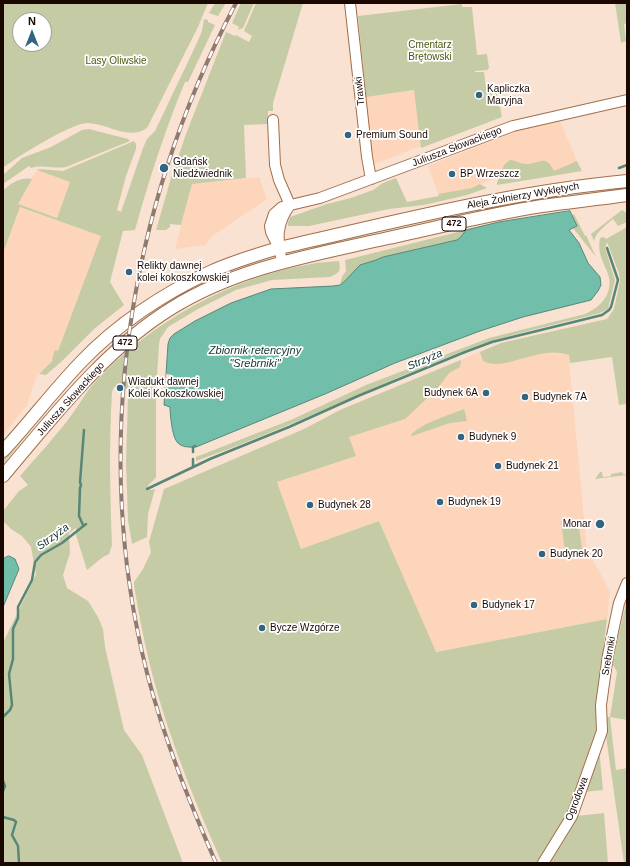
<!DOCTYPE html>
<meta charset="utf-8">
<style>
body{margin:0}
#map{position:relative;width:630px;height:866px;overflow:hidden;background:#f9e2d2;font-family:Helvetica,sans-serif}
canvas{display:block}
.frame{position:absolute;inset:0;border:4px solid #190700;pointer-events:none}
.north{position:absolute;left:12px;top:12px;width:40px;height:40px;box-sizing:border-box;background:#fff;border:1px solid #a39c99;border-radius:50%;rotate:0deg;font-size:11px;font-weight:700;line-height:16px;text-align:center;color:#190700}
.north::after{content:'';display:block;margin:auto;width:14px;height:18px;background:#326582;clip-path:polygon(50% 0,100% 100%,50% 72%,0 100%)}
</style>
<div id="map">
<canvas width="630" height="866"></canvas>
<div class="frame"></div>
<div class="north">N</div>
</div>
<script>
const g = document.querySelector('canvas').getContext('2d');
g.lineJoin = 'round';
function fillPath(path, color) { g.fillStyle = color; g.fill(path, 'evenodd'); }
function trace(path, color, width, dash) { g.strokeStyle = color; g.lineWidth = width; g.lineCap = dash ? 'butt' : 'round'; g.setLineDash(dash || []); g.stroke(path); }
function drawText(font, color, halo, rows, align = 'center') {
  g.font = font + ' Helvetica,sans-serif'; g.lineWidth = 3.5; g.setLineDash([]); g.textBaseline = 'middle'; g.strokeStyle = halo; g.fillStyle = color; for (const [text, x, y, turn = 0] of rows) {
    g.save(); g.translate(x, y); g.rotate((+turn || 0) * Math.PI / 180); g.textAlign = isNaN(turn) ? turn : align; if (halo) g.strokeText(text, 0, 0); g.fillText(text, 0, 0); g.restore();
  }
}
const built = new Path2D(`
 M415 90 421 146 372 165 365 97Z
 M560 121 581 171 560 173 513 170 472 188 438 194 428 166 525 128Z
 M37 170 70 182 57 218 17 204Z
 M259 177 267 199 211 237 205 245 175 249 192 184Z
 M20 207 101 236 58 351 53 360 40 372 37 377 33 385 27 405 3 435V253Z
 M566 328 587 550 610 591 607 619 435 652 379 521 301 549 277 482 292 477 349 438 340 410 501 343Z`);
const green = new Path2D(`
 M3 3H208L198 27 147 128C128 141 107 123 87 123 72 123 16 157 3 168ZM20 20H44V44H20Z
 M215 3H226L218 16 209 13Z
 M241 3H254L243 28 238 30 239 27 232 23Z
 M256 3H303L273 103V111H268V124L244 125 246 178 192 184 181 225 170 224V227L166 230H156L171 178 186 134 226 32 235 36 236 35 249 42 252 36 244 31Z
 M615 3H627V23L624 24 626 41 621 43Z
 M462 4V7H472L477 55 487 54 489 68 487 70 475 71V72H484L486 88H493L498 94 495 97 490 98 491 106 496 105 500 107 502 117 421 148 414 90 366 97 358 16Z
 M204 19 208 20V22L215 25 214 27 188 82H185C165 130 149 180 135 230L123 231 110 282 124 305 94 329 61 362 46 375 39 374 53 360 52 359 55 350 58 351 101 236 20 207 3 253V190C13 183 19 177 32 179L18 204 57 218 70 182 37 170 39 169 63 171 134 141 136 144V149L126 176 117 210 121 212 143 148 147 139 155 131 196 45 202 31Z
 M89 129 128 139 130 141 66 167C54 169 42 164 31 168L29 166 3 184V175L22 158 51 147 82 130Z
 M510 160C516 160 520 164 526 164 540 164 545 153 554 171L577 161 582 171 497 185V183L504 165Z
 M396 178 407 202 439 196 438 194 472 188 480 184 487 188 467 195 424 205 389 209 309 226H288V222L290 217 327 204 351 198 373 190 383 183Z
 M622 210 627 213V222L618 226 613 219C606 225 596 232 594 241L591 234Z
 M574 214 585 236 586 235 596 257 573 228 577 226 572 215Z
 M627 227V404L619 405 612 357 570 363 569 355C544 346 520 363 495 364 491 364 486 362 483 361L480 352 501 343 607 319 614 309 620 281 619 273 607 242 605 248 615 280 608 309 600 313C555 325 509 334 466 350 375 385 288 429 196 461V457L293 419 366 385 489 338 585 314C601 307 614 293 608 274 603 261 597 253 600 238L604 237 606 239Z
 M466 230 461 237 457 240 383 257 369 263 340 285 342 277 346 271 345 260Z
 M339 261C341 272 339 273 330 277L272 280 236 290 198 309 168 327 160 339 159 344 156 392V477C153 482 148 483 147 489L151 490 155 489 148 514 147 537 132 544 128 520 126 463 128 394 127 393V389L114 387 112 392C109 443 110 494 112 545L109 554 103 557 87 570 76 535V528L69 533 70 553 63 575 67 588 88 601 98 617 103 629 105 647 124 730 142 755 183 863H3V643L36 574 31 547 22 536 11 529 3 521V511L19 491 28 485 20 476C38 455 57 435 73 413 81 402 87 390 96 381 151 322 232 277 311 264 320 262 330 262 339 261Z
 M461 360 460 367 449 373 437 389 405 419 349 437 356 456 277 482 301 549 379 521 436 652 607 619 598 692 599 729 586 760 565 820 540 863H222C203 820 185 777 170 733 153 684 142 635 134 585V582L143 569 151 552 149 542 164 489 304 429 340 410Z
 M52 402 53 403 3 464V459Z
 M464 409 467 421 450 423 412 436 411 435C421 423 450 415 464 409Z
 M600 472H602L603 477 611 476V474L622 472 623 474 627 475 595 479Z
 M578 519 583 557 566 559 561 521Z
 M627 599V720L610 717 617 672 613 665V659Z
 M607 717H610L616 770 627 768V863H624L605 729Z
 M598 748 600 758 603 790 584 792Z
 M604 813 608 863H548L576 816Z`);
const water = new Path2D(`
 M570 211 577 226 569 230 579 243 588 263 600 277 601 285 598 291 591 300 523 317 480 331 395 363 325 394 196 447C178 448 175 443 172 427 171 420 170 414 170 407L164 405 168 344 170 338 174 334 195 321 231 303 271 289 333 286 340 285 345 281 360 265 376 260 383 257 457 240 461 237 466 230 499 222Z
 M9 556 15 559 19 569 3 607V559Z`);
const pier = new Path2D(`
 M166 374 172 375 171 387H165Z`);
const stream = new Path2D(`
 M619 168 627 165
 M193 452V447L195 446
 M193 466V459
 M147 489 210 459 289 427 358 396 465 352 492 342 602 315 609 310 611 307 618 280 607 248
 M83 525 79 516 80 488 81 485 80 482 84 430
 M3 717 10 710 12 705 9 674 13 659V629L18 618V607L32 580 35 562 41 555 62 543 86 524
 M3 781 5 786 3 791
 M3 817 14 820 16 822 12 835 18 846 19 863`);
const minor = new Path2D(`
 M350 3 367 157 371 179
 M273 120 275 165 279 180 290 205
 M279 248 271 232 270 226 274 214 282 207 320 198 513 126 627 100
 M282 262C277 239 276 224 290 205
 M543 863 572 816 602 731 601 705 608 655 619 603 627 583`);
const major = new Path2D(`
 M3 451C30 422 54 390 81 362 116 325 164 293 210 272 232 262 255 255 279 248 394 222 509 192 627 181
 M3 476C53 417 105 349 172 308 238 267 314 255 388 238 439 227 490 214 542 206 570 202 599 199 627 195`);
const rail = new Path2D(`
 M216 863C189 801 164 739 147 673 90 447 128 208 236 3`);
const markers = [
 [479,95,4,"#326582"],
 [348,135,4,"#326582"],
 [164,168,5,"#326582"],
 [452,174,4,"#326582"],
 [129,272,4,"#326582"],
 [120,388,4,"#326582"],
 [486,393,4,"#326582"],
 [525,397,4,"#326582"],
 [461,437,4,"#326582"],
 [498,466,4,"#326582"],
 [440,502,4,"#326582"],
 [310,505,4,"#326582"],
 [600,524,5,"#326582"],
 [542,554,4,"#326582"],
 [474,605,4,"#326582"],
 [262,628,4,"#326582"]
];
const shields = [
 [454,224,24],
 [125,343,24]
];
const shieldNames = [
 ["472",454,224],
 ["472",125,343]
];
const parkNames = [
 ["Cmentarz",430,45],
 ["Brętowski",430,57],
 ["Lasy Oliwskie",116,61]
];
const poiNames = [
 ["Kapliczka",487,89],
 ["Maryjna",487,101],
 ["Premium Sound",356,135],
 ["Gdańsk",173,162],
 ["Niedźwiednik",173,174],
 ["BP Wrzeszcz",460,174],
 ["Relikty dawnej",137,266],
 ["kolei kokoszkowskiej",137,278],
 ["Wiadukt dawnej",128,382],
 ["Kolei Kokoszkowskiej",128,394],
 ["Budynek 6A",478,393,"right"],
 ["Budynek 7A",533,397],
 ["Budynek 9",469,437],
 ["Budynek 21",506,466],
 ["Budynek 19",448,502],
 ["Budynek 28",318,505],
 ["Monar",591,524,"right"],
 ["Budynek 20",550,554],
 ["Budynek 17",482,605],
 ["Bycze Wzgórze",270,628]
];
const streetNames = [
 ["Trawki",360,91,-96],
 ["Juliusza Słowackiego",457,147,-21],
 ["Aleja Żołnierzy Wyklętych",523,196,-10],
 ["Juliusza Słowackiego",71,399,-48],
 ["Srebrniki",609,656,-80],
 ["Ogrodowa",577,799,-69]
];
const waterNames = [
 ["Zbiornik retencyjny",255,351],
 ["\"Srebrniki\"",255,364],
 ["Strzyża",425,360,-23],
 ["Strzyża",53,537,-36]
];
fillPath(built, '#fcd5bb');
fillPath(green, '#c5cca5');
fillPath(water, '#71beab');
trace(water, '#578778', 1);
fillPath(pier, '#f9e2d2');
trace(stream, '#578778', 2.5);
trace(minor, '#a16e49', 12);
trace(major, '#a16e49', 14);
trace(minor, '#fff', 10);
trace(major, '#fff', 12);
trace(rail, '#8e7a6e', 4);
trace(rail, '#fff', 2.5, [8]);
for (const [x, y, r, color] of markers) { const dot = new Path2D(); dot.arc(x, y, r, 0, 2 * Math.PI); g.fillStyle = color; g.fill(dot); trace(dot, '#fff', 1.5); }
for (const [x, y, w] of shields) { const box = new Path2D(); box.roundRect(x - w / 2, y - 7, w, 14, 3); g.fillStyle = '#fff'; g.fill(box); trace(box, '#190700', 1); }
drawText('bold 9px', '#190700', null, shieldNames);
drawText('10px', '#4d5510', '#fff', parkNames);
drawText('10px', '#190700', '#fff', poiNames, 'left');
drawText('10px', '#190700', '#fff', streetNames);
drawText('italic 11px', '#10352d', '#fff', waterNames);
</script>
